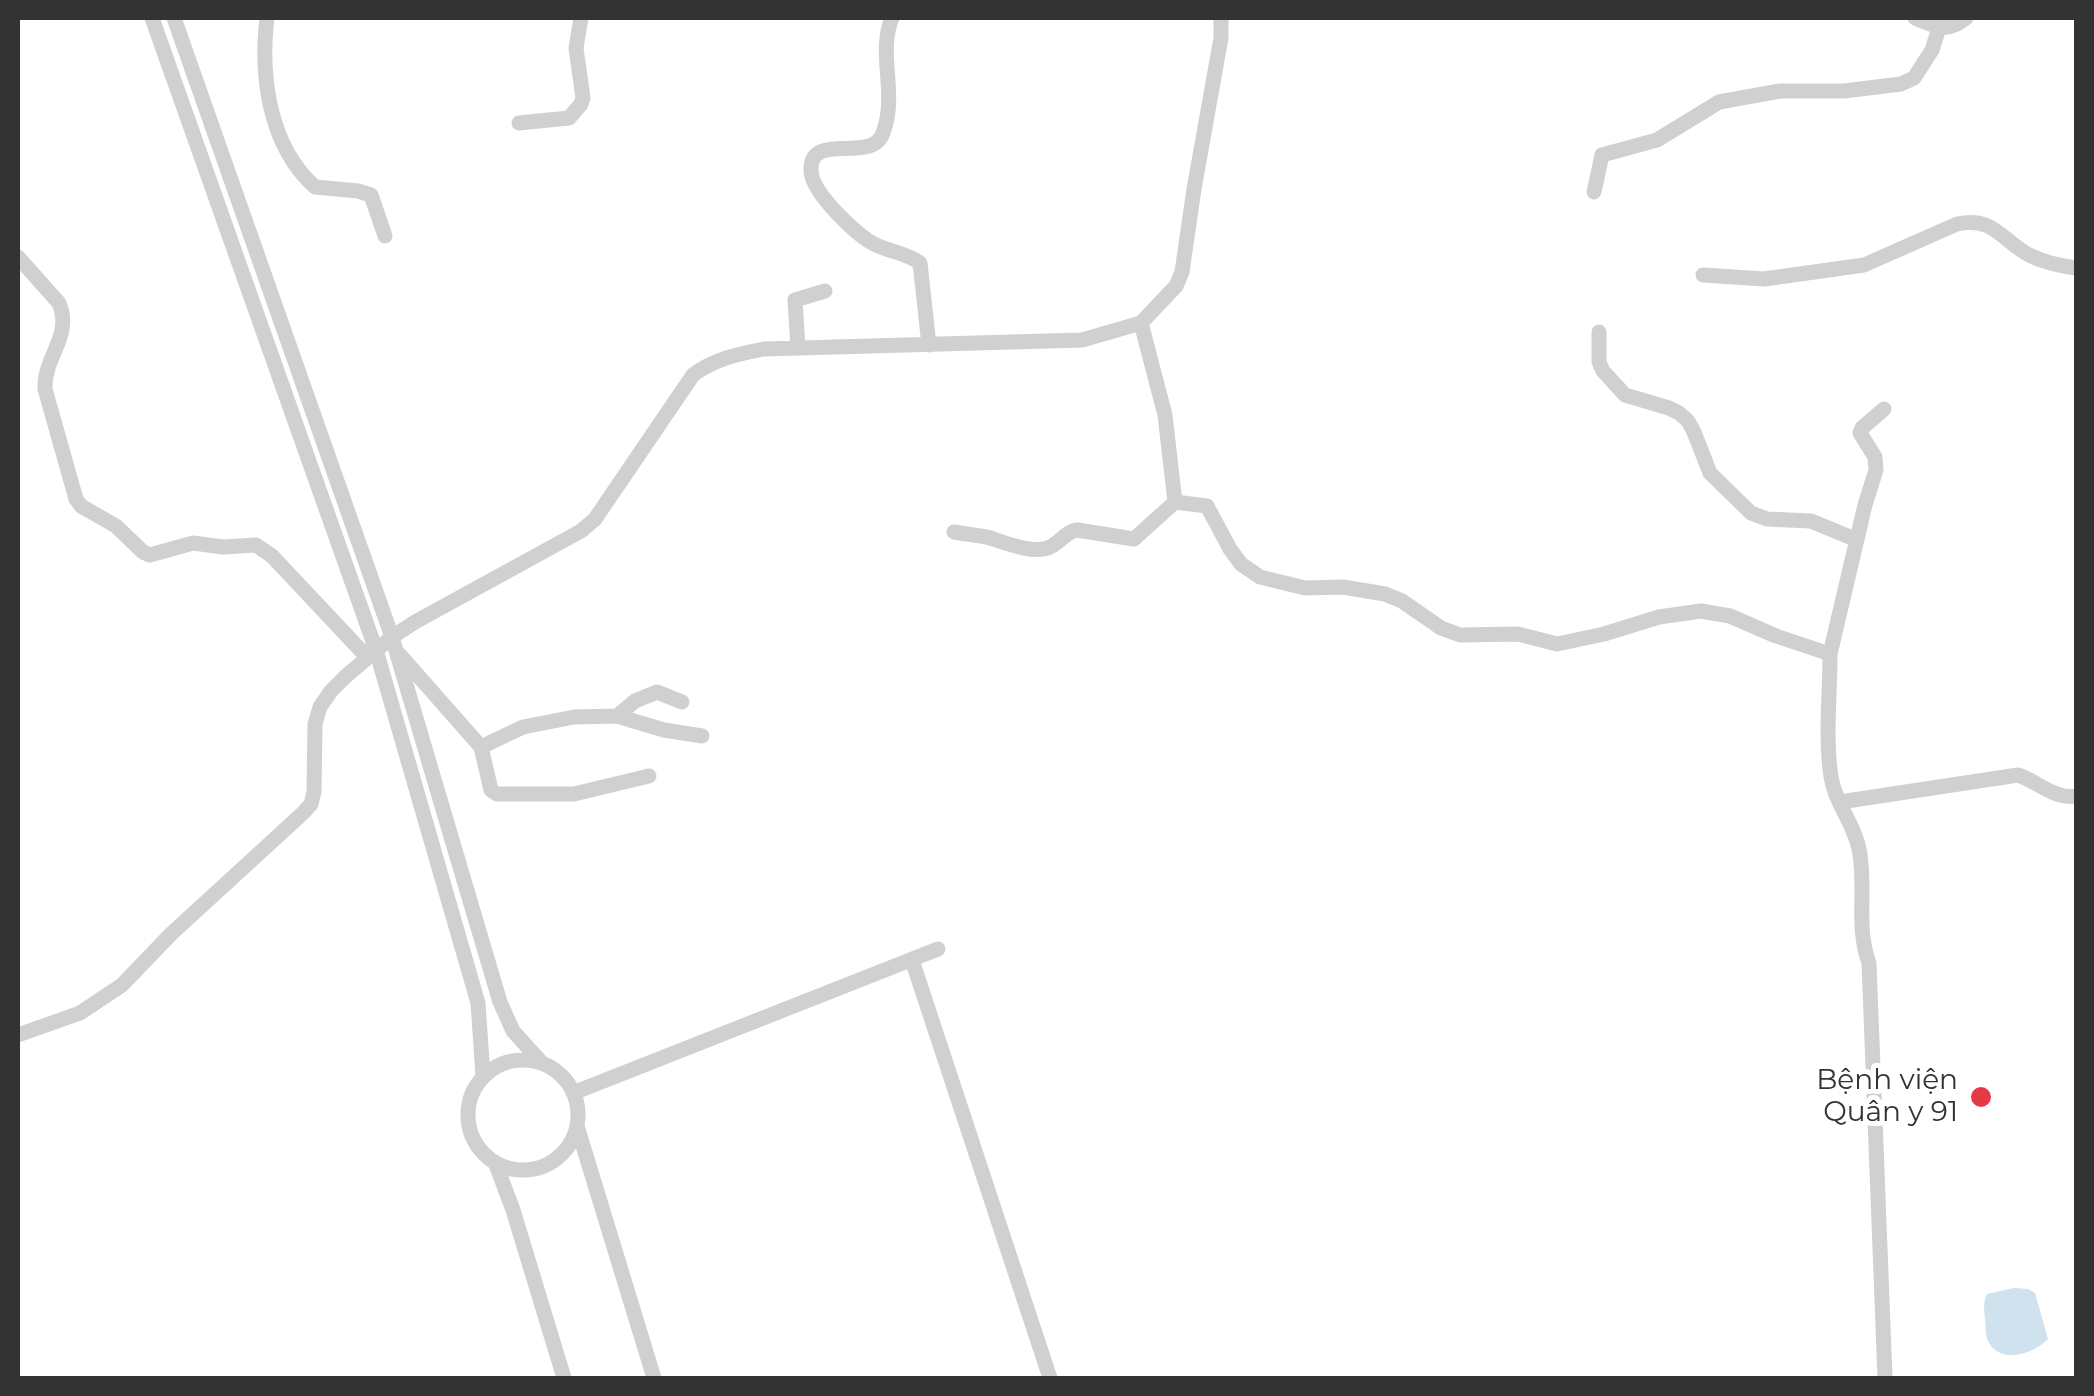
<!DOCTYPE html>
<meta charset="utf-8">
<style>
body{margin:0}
#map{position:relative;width:2094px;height:1396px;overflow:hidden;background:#fff;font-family:Montserrat,sans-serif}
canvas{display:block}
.frame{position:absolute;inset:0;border:20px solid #333;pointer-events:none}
</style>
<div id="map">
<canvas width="2094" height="1396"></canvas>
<div class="frame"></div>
</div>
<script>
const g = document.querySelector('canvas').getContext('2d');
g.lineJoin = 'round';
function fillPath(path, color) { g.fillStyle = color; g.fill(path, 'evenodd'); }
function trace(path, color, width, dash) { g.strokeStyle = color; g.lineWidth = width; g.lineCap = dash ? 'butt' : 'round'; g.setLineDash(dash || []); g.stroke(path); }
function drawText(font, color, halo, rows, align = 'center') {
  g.font = font + ' Montserrat,sans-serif'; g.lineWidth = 10; g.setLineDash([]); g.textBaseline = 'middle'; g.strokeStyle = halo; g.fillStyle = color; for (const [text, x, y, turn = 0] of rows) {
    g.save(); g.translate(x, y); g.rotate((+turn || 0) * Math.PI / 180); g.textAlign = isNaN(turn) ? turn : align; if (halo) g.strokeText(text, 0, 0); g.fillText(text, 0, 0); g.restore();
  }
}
const water = new Path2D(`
 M2014 1288 2028 1289 2035 1293 2048 1339C2035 1353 2002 1365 1989 1343 1985 1337 1986 1327 1985 1319 1984 1308 1983 1303 1987 1294Z`);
const minor = new Path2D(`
 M152 18 376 650 478 1003 483 1076
 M174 18 392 637 500 1002 513 1031 542 1063
 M267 18C260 76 269 146 315 187L358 191 371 195 385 236
 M892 18C877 53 898 93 883 133 872 165 809 130 811 171 812 193 857 236 876 245 891 252 907 253 920 263L929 345
 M1915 18C1938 27 1945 34 1966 18
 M519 123 569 118 581 104 583 98 576 48 581 18
 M1594 192 1602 155 1657 140 1719 102 1780 91H1844L1901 84 1914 78 1932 50 1939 28
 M18 257 59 303C73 337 44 355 45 389L76 499 81 506 116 526 143 552 150 555 193 543 223 547 256 545 272 556 367 657
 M1703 275 1764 279 1864 265 1957 224C1994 216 2001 240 2029 255 2043 262 2061 266 2076 268
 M1141 323 1165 415 1175 502 1207 506 1230 549 1241 564 1260 577 1305 588 1343 587 1385 594 1402 601 1441 628 1460 635 1518 634 1557 644 1604 634 1659 617 1701 611 1730 616 1776 636 1830 654C1830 695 1825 737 1831 777 1835 803 1854 823 1859 849 1867 887 1855 925 1869 963L1885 1378
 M1599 332V362L1603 371 1625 395 1669 408 1679 413 1688 421 1694 432 1710 473 1751 513 1767 519 1811 521 1857 540
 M798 348 795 300 825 291
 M954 532C965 534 976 535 987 537 1003 542 1034 555 1050 547 1061 542 1065 532 1077 530L1134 539 1175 502
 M399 654 481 747 491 790 497 794H574L649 776
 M1830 654 1865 505 1876 470 1875 457 1860 433 1862 428 1884 409
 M617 716 635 701 657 692 682 702
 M481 747 523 727 574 717 617 716 664 730 702 736
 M1840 802 2018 775C2037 781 2055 800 2076 796
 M912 960 1050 1378
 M18 1035 80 1013 122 985 171 934 303 813 311 804 314 792 315 724 320 707 331 691 346 676 392 637 415 622 581 531 595 519 693 375C714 359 738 354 764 349L1082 340 1141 323 1176 286 1182 272 1194 189 1221 38V18
 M468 1115a55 55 0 1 1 110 0a55 55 0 1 1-110 0Z
 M573 1093 938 949
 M577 1126 654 1378
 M495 1162 513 1210 564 1378`);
const markers = [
 [1981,1097,12,"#e63946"]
];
const poiNames = [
 ["Bệnh viện",1958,1081],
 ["Quân y 91",1958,1113]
];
fillPath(water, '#cfe2ee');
trace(minor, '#d0d0d0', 15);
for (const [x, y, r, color] of markers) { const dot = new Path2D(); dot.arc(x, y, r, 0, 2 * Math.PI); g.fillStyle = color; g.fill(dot); trace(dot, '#fff', 4); }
drawText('28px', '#333', '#fff', poiNames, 'right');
</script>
